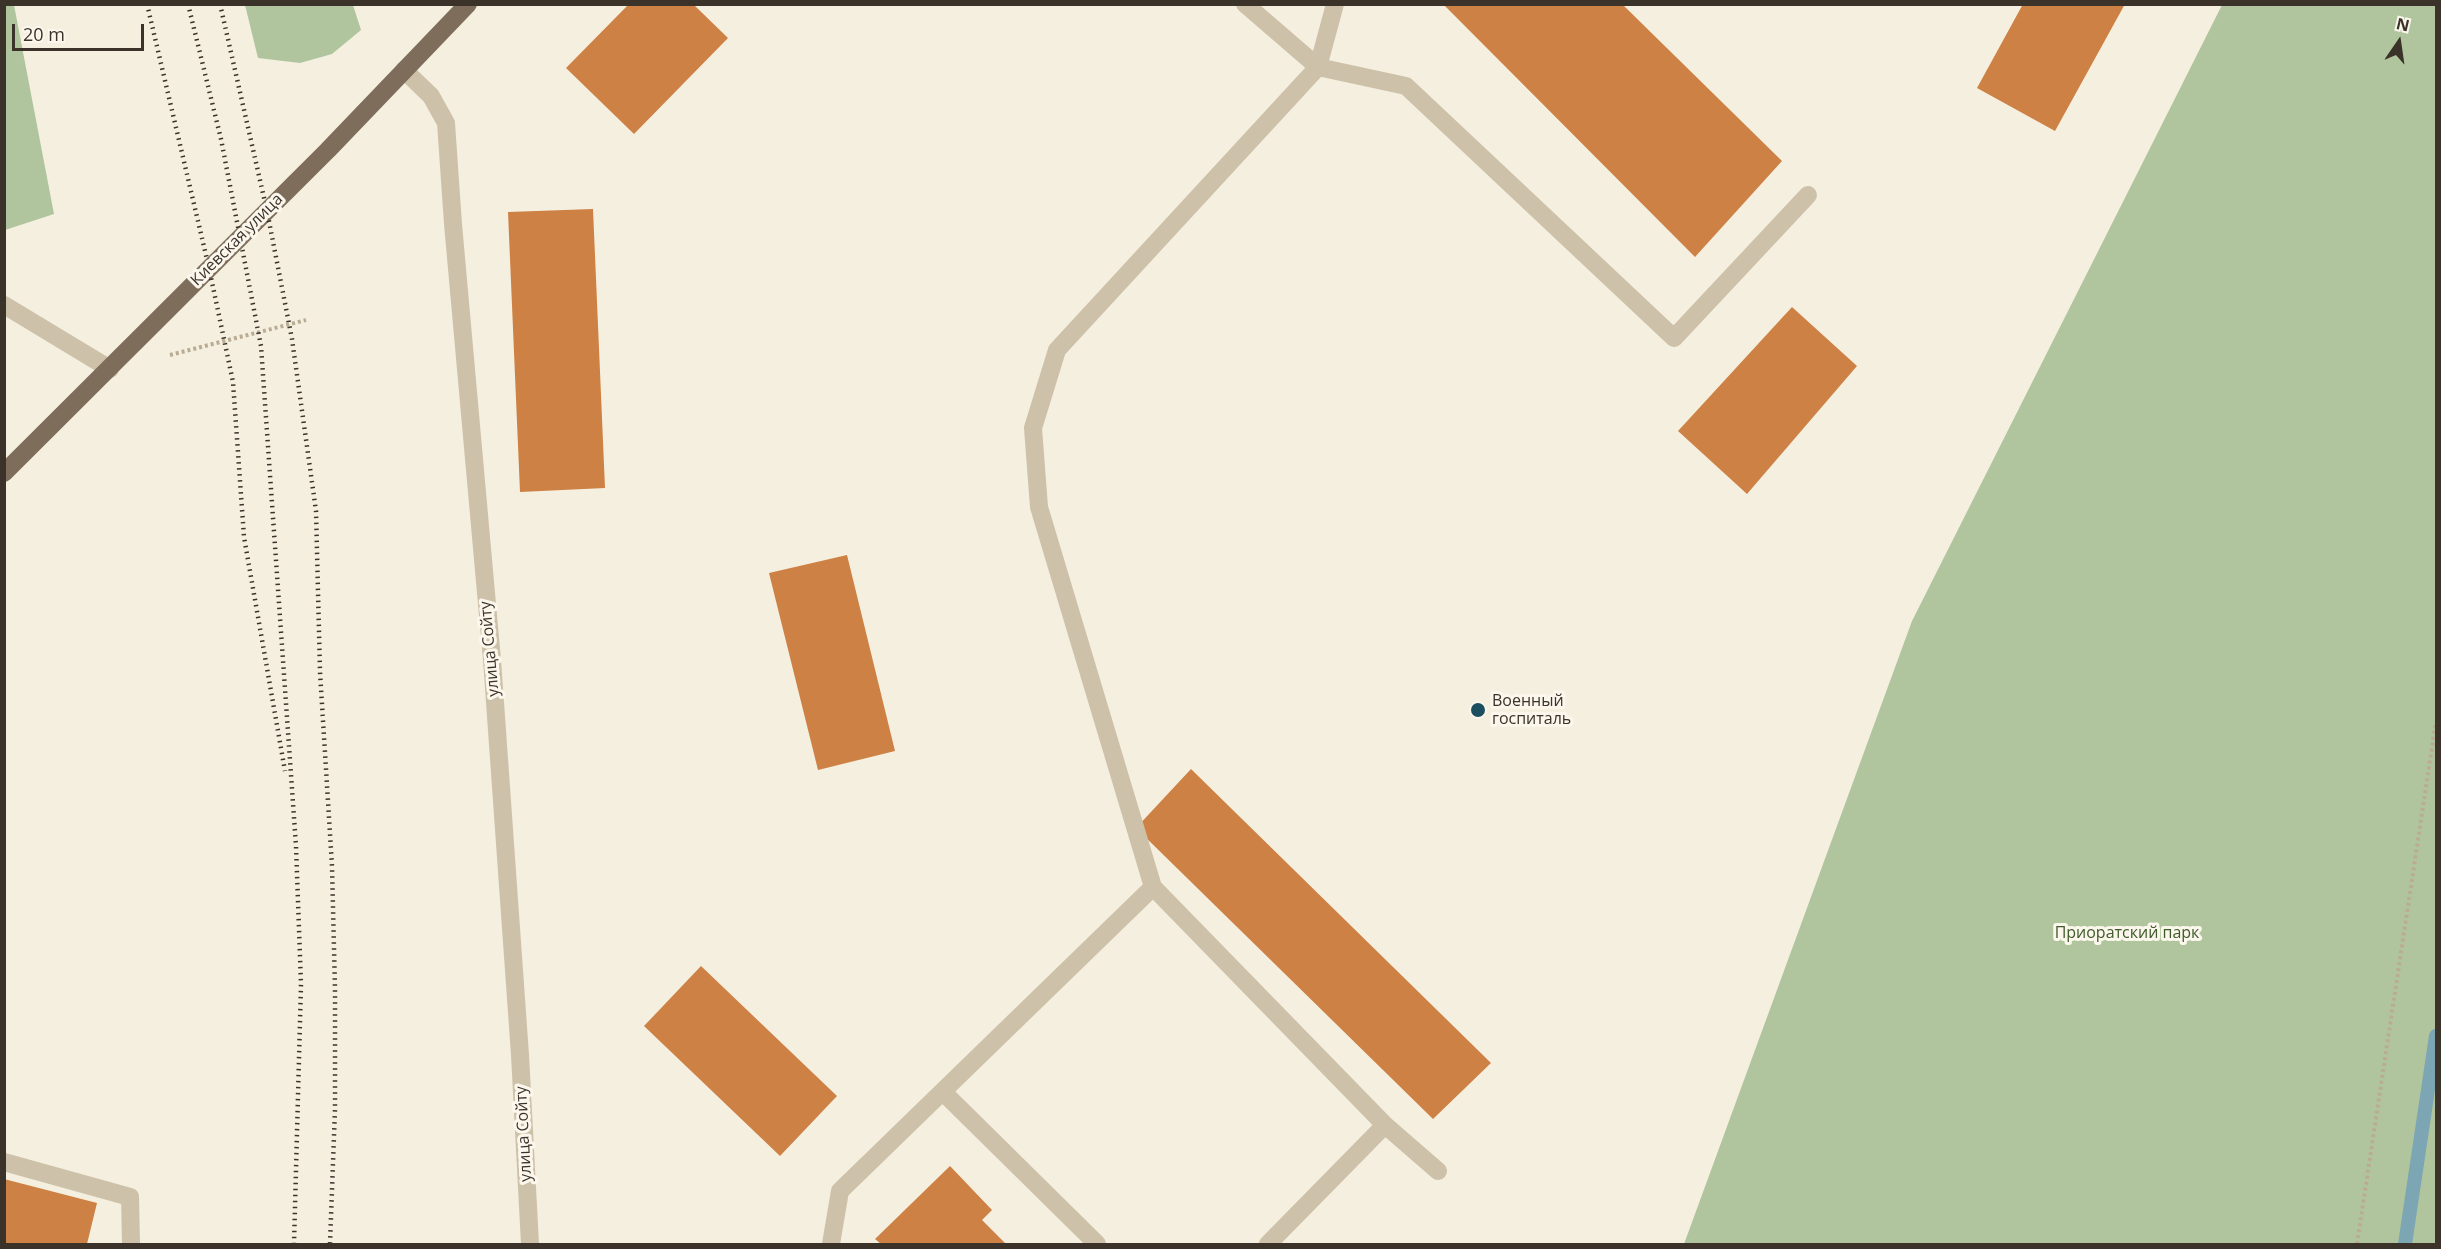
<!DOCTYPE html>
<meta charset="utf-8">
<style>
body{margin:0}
#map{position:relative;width:2441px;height:1249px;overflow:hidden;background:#f5efdf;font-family:"Open Sans",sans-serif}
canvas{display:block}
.frame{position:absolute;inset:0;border:6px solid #3b322a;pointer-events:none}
.north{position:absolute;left:2369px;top:12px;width:60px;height:60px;-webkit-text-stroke:4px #fbf7ec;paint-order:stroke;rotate:13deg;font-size:16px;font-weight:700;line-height:24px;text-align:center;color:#3b322a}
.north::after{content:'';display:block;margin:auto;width:21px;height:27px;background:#3b322a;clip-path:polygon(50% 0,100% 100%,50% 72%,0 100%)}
.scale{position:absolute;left:12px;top:24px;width:132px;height:27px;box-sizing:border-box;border:3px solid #3b322a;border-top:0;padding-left:8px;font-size:18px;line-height:21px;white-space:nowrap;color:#3b322a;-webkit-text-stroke:4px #fbf7ec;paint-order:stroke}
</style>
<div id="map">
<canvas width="2441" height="1249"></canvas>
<div class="frame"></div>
<div class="north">N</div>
<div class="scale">20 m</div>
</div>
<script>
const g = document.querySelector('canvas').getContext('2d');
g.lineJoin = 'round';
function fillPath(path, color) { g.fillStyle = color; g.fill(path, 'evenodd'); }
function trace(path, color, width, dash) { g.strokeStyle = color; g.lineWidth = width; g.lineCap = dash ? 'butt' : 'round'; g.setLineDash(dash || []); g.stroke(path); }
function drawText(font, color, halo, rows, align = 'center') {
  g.font = font + ' "Open Sans",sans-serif'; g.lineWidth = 6; g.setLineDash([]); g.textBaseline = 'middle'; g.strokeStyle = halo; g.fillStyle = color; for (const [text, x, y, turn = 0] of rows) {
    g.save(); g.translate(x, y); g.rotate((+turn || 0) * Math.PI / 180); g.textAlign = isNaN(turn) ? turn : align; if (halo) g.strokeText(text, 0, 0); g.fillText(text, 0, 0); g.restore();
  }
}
const green = new Path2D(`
 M4 5H14L54 214 5 230Z
 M245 5H353L361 30 332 54 300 63 258 58Z
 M2222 5H2436V1244H1684L1912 621Z`);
const stream = new Path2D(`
 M2405 1244 2436 1036`);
const building = new Path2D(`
 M629 4H693L728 38 634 134 566 68Z
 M1443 4H1622L1782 161 1695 257Z
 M2023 4H2125L2055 131 1977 88Z
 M593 209 605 488 520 492 508 212Z
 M1792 307 1857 366 1747 494 1678 431Z
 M847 555 895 751 818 770 769 573Z
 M1191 769 1491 1063 1433 1119 1136 828Z
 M701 966 837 1096 780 1156 644 1026Z
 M950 1166 992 1210 982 1220 1006 1244H881L875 1239Z
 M4 1179 97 1203 87 1244H4Z`);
const path = new Path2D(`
 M170 355 306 320
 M2357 1244 2436 721`);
const lane = new Path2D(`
 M1245 4 1318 67 1057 350 1033 428 1039 507 1153 887 1385 1125 1438 1171
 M1335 4 1318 67 1406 86 1674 338 1808 195
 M4 305 110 369
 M943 1092 1097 1244
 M4 1162 130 1197 131 1244
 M831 1244 840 1191 1153 887
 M1268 1244 1385 1125`);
const street = new Path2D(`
 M404 70 431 96 446 123 453 224 492 660 520 1055 530 1244`);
const primary = new Path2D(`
 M4 473 328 150 468 4`);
const rail = new Path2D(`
 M147 4 209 268 233 382 244 537 285 771
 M188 4 221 139 261 346 296 846 301 984 294 1244
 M220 4 267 211 292 339 316 511 320 672 332 866 335 989V1109L330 1244`);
const markers = [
 [1478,710,8,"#1c4e60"]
];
const streetNames = [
 ["Киевская улица",237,240,-45],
 ["улица Сойту",490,649,-95],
 ["улица Сойту",524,1134,-93]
];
const poiNames = [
 ["Военный",1492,701],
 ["госпиталь",1492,719]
];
const parkNames = [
 ["Приоратский парк",2127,933]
];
fillPath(green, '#b0c59d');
trace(stream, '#7ca6b4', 14);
fillPath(building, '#ce8144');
trace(path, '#baac93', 4, [3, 3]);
trace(lane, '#cec1a9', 18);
trace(street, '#cec1a9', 18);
trace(primary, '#7e6d5a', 18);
trace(rail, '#3b322a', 4.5, [1.5, 4.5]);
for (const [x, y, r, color] of markers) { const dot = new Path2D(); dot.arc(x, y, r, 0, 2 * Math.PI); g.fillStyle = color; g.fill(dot); trace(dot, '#fbf7ec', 2); }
drawText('16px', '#3b322a', '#fbf7ec', streetNames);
drawText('16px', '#3b322a', '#fbf7ec', poiNames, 'left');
drawText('16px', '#405b2b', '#fbf7ec', parkNames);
</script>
